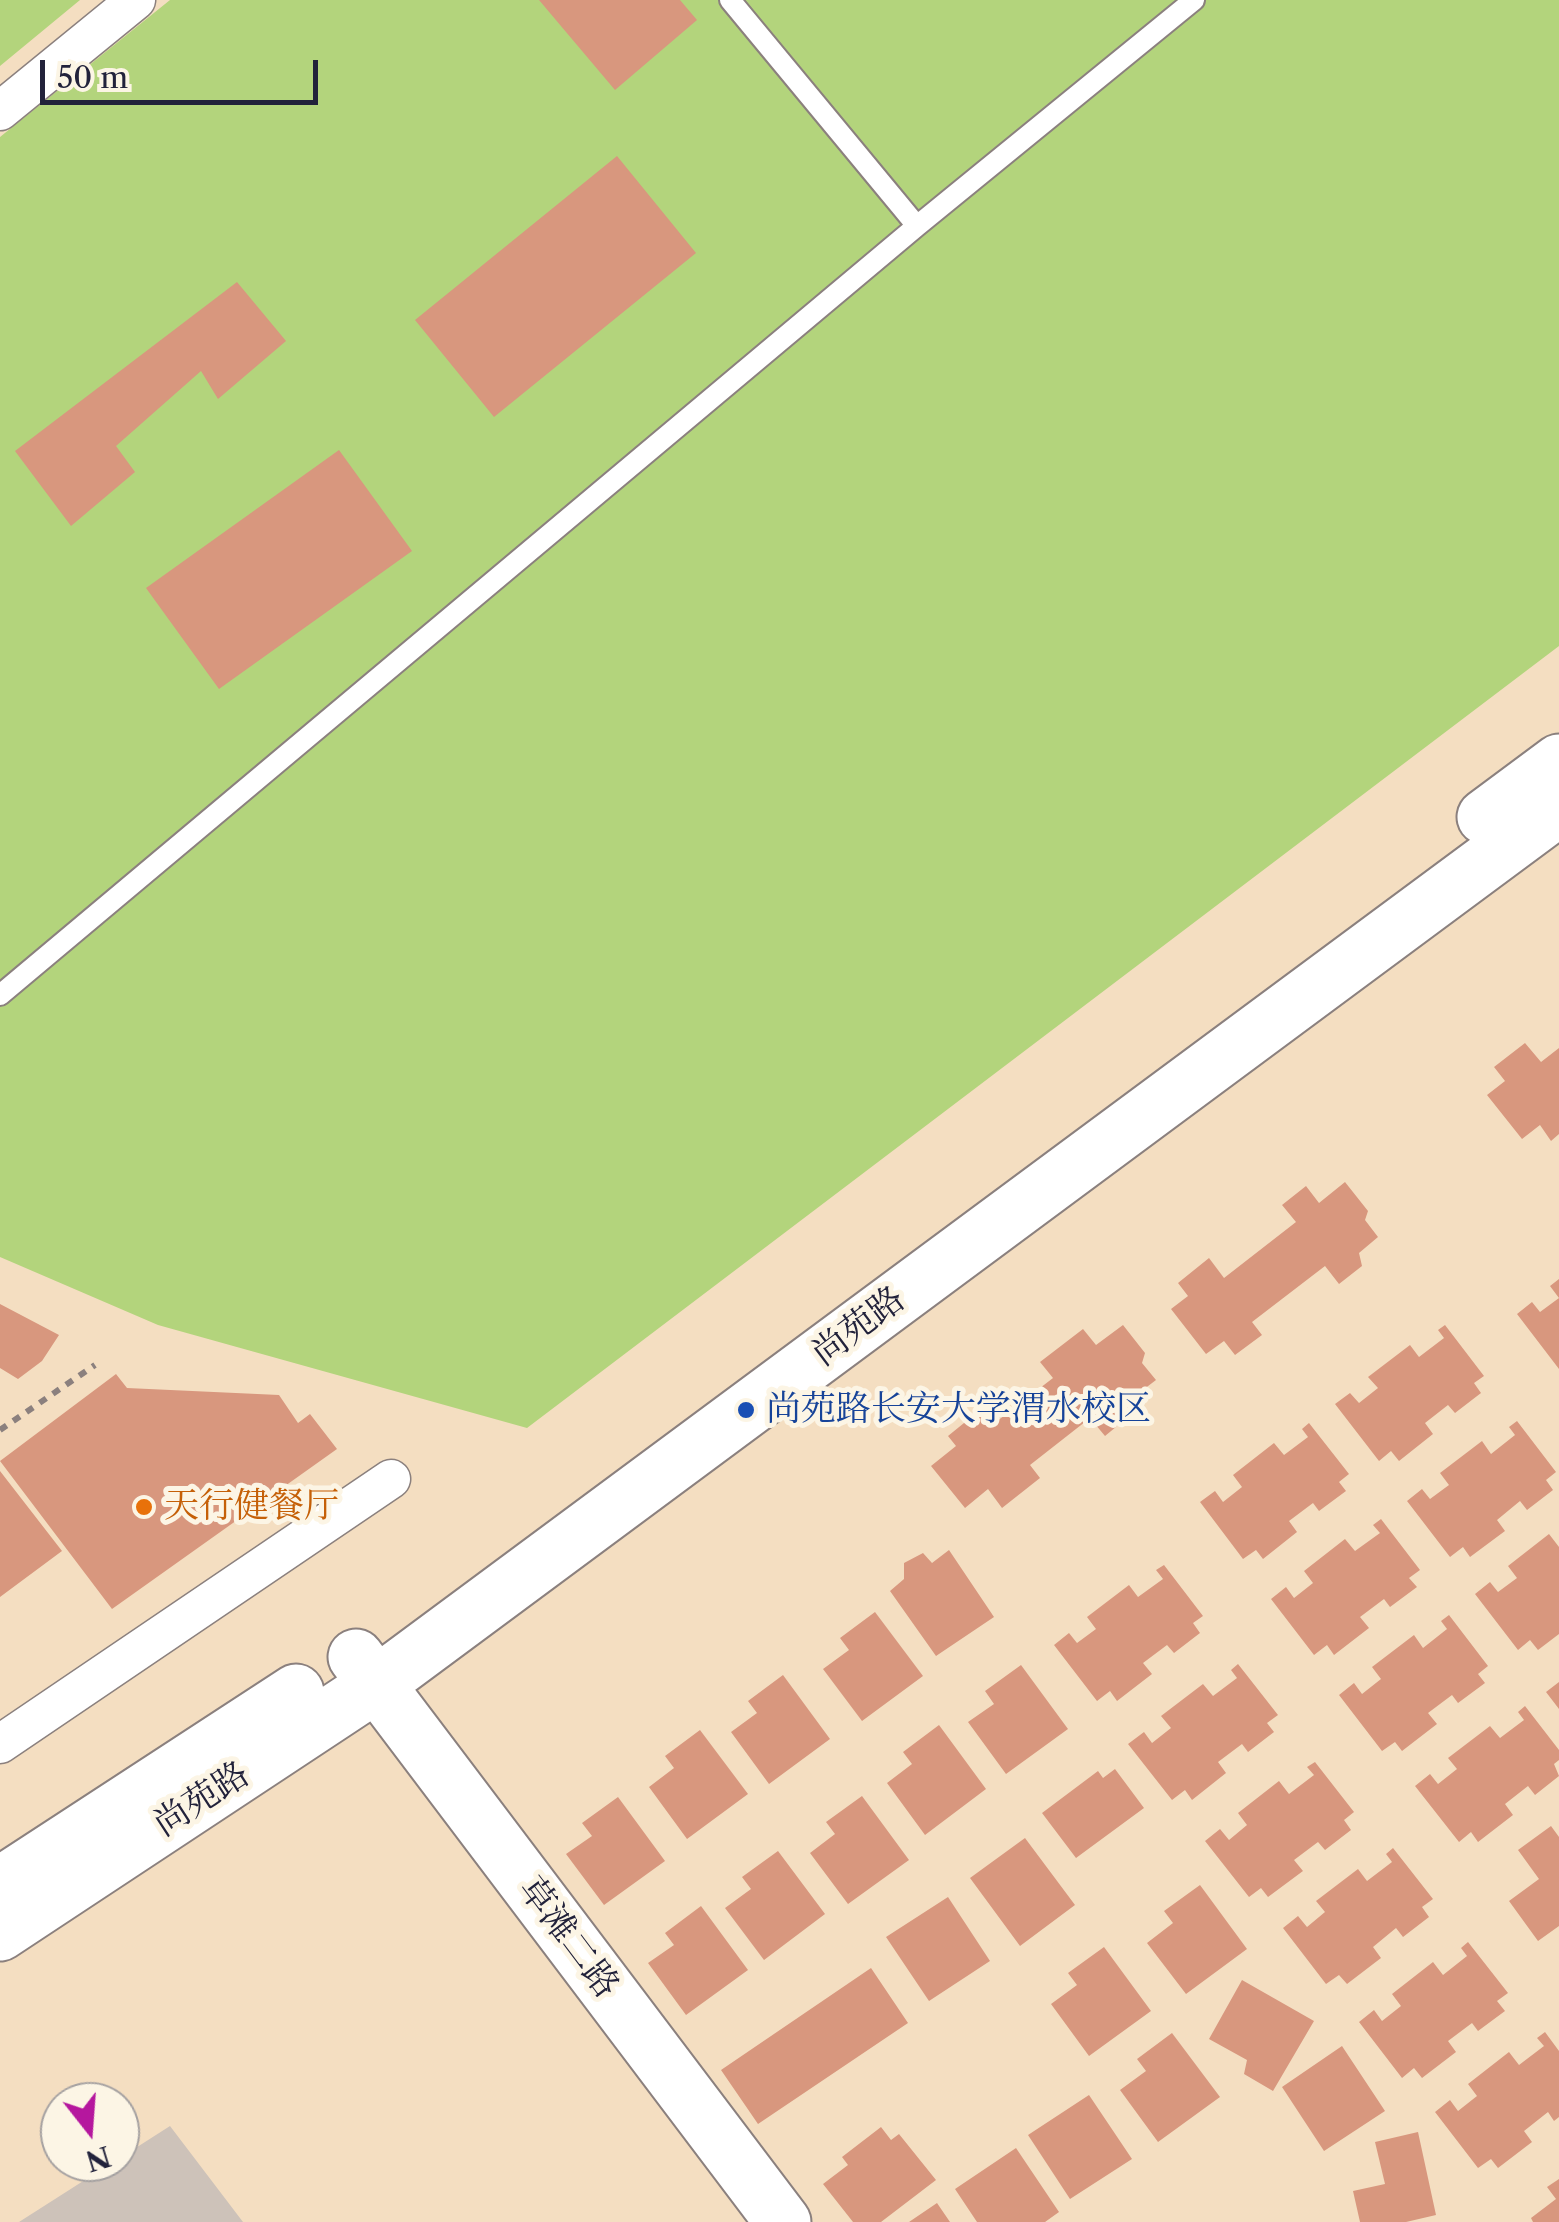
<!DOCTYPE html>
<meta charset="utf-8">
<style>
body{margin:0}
#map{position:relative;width:1559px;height:2222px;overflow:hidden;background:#f4dec1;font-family:"Libre Caslon Text",serif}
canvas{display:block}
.north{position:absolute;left:40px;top:2082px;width:100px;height:100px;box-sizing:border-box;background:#fcf5e5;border:2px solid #a5a1a1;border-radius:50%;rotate:163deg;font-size:28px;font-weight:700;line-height:40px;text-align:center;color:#22223b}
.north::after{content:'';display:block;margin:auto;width:35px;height:45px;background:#b5179e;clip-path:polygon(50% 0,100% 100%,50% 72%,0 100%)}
.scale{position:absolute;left:40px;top:60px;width:278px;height:45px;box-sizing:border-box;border:5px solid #22223b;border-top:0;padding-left:12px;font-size:30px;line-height:35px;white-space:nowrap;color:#22223b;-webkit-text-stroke:8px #fcf5e5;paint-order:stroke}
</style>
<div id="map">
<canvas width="1559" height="2222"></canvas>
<div class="north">N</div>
<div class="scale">50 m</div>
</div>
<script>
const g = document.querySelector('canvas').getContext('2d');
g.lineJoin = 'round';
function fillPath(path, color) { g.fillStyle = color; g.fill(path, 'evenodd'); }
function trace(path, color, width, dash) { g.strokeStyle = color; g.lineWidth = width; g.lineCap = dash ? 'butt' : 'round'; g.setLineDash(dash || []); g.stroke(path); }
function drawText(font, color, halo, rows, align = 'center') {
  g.font = font + ' "Libre Caslon Text","Noto Serif SC",serif'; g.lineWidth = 10; g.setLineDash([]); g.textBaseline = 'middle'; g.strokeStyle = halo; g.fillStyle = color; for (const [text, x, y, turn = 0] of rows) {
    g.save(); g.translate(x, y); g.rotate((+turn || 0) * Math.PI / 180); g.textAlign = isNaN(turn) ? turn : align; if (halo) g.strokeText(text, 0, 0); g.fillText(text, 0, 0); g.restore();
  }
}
const industrial = new Path2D(`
 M170 2126 243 2222H19L113 2162H120V2158Z`);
const green = new Path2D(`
 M0 0H80L0 66Z
 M170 0H1559V646L527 1428 158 1325 0 1257V137Z`);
const building = new Path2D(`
 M539 0H680L697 20 615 90Z
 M617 156 696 253 494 417 415 320Z
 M237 282 286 341 218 399 201 371 116 446 135 472 71 526 15 451Z
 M339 450 412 551 219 689 146 588Z
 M1525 1043 1541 1062 1559 1048V1134L1551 1141 1540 1125 1522 1139 1487 1095 1505 1081 1494 1067Z
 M1345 1182 1368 1211 1365 1220 1378 1237 1359 1253 1362 1266 1339 1284 1325 1266 1252 1322 1262 1335 1235 1355 1224 1341 1206 1354 1171 1309 1188 1296 1178 1283 1209 1258 1224 1278 1296 1222 1282 1205 1306 1186 1319 1203Z
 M1559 1279V1369L1517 1314 1532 1302 1540 1312 1559 1298 1550 1286Z
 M0 1304 59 1335 42 1361 18 1379 0 1368Z
 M1123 1325 1145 1353 1142 1363 1156 1380 1135 1396 1139 1408 1105 1436 1090 1418 1030 1465 1040 1478 1002 1508 988 1489 965 1508 931 1466 956 1446 948 1436 980 1410 992 1425 1053 1378 1040 1362 1083 1329 1096 1345Z
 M1445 1325 1484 1376 1474 1383 1481 1393 1455 1413 1448 1405 1425 1423 1433 1434 1399 1461 1391 1451 1379 1461 1335 1404 1350 1393 1359 1403 1378 1388 1368 1377 1410 1345 1419 1357 1444 1338 1438 1330Z
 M116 1374 127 1388 279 1395 298 1423 310 1414 337 1449 112 1609 0 1461Z
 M1517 1421 1556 1472 1546 1480 1553 1490 1527 1510 1520 1501 1497 1520 1505 1531 1470 1557 1463 1547 1450 1557 1407 1501 1422 1489 1430 1499 1449 1485 1440 1473 1482 1441 1491 1454 1515 1435 1509 1427Z
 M1309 1423 1349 1474 1339 1482 1346 1491 1319 1511 1313 1503 1289 1521 1297 1532 1263 1559 1256 1550 1243 1559 1200 1502 1215 1491 1223 1502 1242 1487 1233 1475 1274 1443 1284 1455 1308 1437 1302 1429Z
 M0 1471 62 1551 0 1597Z
 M1381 1519 1420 1570 1409 1578 1417 1587 1390 1607 1384 1599 1360 1617 1369 1628 1334 1655 1327 1645 1314 1655 1271 1599 1286 1587 1294 1598 1313 1583 1304 1571 1345 1539 1355 1551 1380 1533 1373 1525Z
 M1549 1534 1559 1547V1634L1538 1650 1530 1640 1518 1650 1475 1594 1490 1582 1498 1592 1517 1578 1508 1566Z
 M949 1550 994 1617 936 1656 890 1591 904 1579V1563L923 1553 932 1563Z
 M1164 1565 1203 1616 1193 1623 1200 1633 1174 1653 1167 1645 1143 1663 1152 1674 1117 1701 1110 1691 1097 1701 1054 1645 1069 1633 1077 1643 1096 1629 1087 1617 1129 1585 1138 1597 1163 1579 1156 1570Z
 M875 1612 923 1676 862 1721 823 1669 849 1650 840 1638Z
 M1449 1615 1488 1666 1478 1674 1485 1683 1458 1703 1452 1695 1428 1713 1437 1724 1402 1751 1395 1742 1382 1751 1339 1695 1354 1683 1362 1694 1381 1679 1372 1667 1414 1635 1423 1648 1447 1629 1441 1621Z
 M1238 1664 1278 1715 1267 1723 1274 1732 1248 1752 1242 1744 1218 1762 1226 1773 1192 1800 1185 1790 1172 1800 1128 1744 1144 1732 1152 1743 1171 1728 1161 1716 1203 1684 1213 1696 1237 1678 1231 1670Z
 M1021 1665 1068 1729 1006 1774 968 1722 994 1704 985 1691Z
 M783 1675 830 1739 769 1784 731 1732 757 1713 748 1701Z
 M1559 1682V1709L1546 1692Z
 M1525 1706 1559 1750V1760L1554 1764 1559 1776 1535 1795 1528 1786 1505 1804 1513 1815 1478 1842 1471 1832 1459 1842 1415 1786 1430 1774 1438 1784 1457 1769 1448 1758 1490 1726 1500 1738 1524 1720 1518 1712Z
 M939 1725 986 1789 925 1835 887 1783 912 1764 903 1752Z
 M700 1730 748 1794 687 1839 649 1787 674 1768 665 1756Z
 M1315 1762 1354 1812 1344 1820 1351 1830 1325 1850 1318 1842 1294 1860 1303 1871 1268 1897 1261 1888 1249 1897 1205 1841 1220 1829 1229 1840 1247 1825 1238 1813 1279 1781 1289 1794 1314 1775 1307 1767Z
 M1115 1769 1144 1808 1076 1858 1042 1813 1098 1771 1103 1778Z
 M862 1796 909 1860 848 1904 810 1853 835 1834 826 1822Z
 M618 1797 665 1861 604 1905 566 1854 592 1836 582 1823Z
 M1551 1826 1559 1837V1926L1538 1941 1509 1901 1539 1879 1518 1850Z
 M1025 1838 1075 1905 1020 1946 970 1878Z
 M1393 1848 1433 1899 1422 1907 1429 1917 1403 1937 1396 1928 1373 1947 1381 1958 1347 1984 1339 1975 1326 1984 1283 1928 1298 1916 1307 1927 1325 1912 1316 1901 1358 1869 1367 1881 1392 1862 1386 1854Z
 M778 1851 825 1914 764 1960 725 1908 751 1889 742 1877Z
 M1200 1885 1247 1949 1186 1994 1147 1943 1173 1923 1164 1911Z
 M948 1897 990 1961 929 2001 886 1937Z
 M701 1906 748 1970 686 2015 648 1963 674 1945 665 1933Z
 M1468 1942 1508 1993 1497 2001 1505 2011 1478 2031 1472 2023 1448 2041 1456 2052 1422 2078 1414 2068 1402 2078 1359 2022 1374 2010 1382 2021 1401 2006 1392 1994 1433 1962 1443 1975 1467 1956 1461 1948Z
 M1104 1947 1151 2011 1089 2056 1051 2004 1077 1985 1068 1973Z
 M871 1968 908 2023 758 2124 721 2070Z
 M1242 1980 1314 2021 1273 2091 1244 2074 1247 2060 1209 2039Z
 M1545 2032 1559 2051V2117L1554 2121 1548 2112 1524 2131 1532 2142 1498 2168 1491 2159 1478 2168 1435 2112 1450 2100 1458 2111 1477 2096 1468 2084 1509 2052 1519 2065 1544 2046 1537 2038Z
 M1172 2033 1220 2097 1158 2142 1120 2090 1146 2071 1137 2059Z
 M1342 2046 1385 2111 1324 2151 1282 2087Z
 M1089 2095 1132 2159 1070 2199 1028 2135Z
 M881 2127 891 2140 899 2134 936 2180 881 2222H853L823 2184 848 2165 842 2157Z
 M1418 2132 1436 2215 1406 2222H1360L1353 2191 1385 2184 1375 2142Z
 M1016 2148 1059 2212 1045 2222H977L955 2189Z
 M1559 2179V2222H1533L1531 2218 1556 2199 1547 2187Z
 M937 2203 950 2222H909Z`);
const path = new Path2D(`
 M0 1430 95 1365`);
const lane = new Path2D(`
 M730 0 917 226
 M0 995 917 226 1194 0`);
const street = new Path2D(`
 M0 111 136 0
 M0 1744 391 1479`);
const secondary = new Path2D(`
 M1485 817 1559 762
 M356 1657 783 2222
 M0 1885 296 1692
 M0 1933 377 1684 1559 808`);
const markers = [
 [746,1410,10,"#1a4fb4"],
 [144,1507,10,"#e8710a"]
];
const streetNames = [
 ["尚苑路",859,1327,-37],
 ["尚苑路",202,1800,-33],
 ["草滩二路",568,1938,53]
];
const transitNames = [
 ["尚苑路长安大学渭水校区",766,1410]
];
const foodNames = [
 ["天行健餐厅",164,1507]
];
fillPath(industrial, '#cdc2b9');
fillPath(green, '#b3d47c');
fillPath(building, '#d8977e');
trace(lane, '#8b807e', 24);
trace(street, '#8b807e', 41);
trace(secondary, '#8b807e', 59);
trace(path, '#8b807e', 6, [8, 8]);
trace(lane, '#fff', 20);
trace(street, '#fff', 38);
trace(secondary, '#fff', 55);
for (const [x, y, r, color] of markers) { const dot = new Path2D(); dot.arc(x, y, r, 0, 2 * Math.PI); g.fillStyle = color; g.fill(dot); trace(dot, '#fcf5e5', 4); }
drawText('35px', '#22223b', '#fcf5e5', streetNames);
drawText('35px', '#164399', '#fcf5e5', transitNames, 'left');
drawText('35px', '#c56008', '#fcf5e5', foodNames, 'left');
</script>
